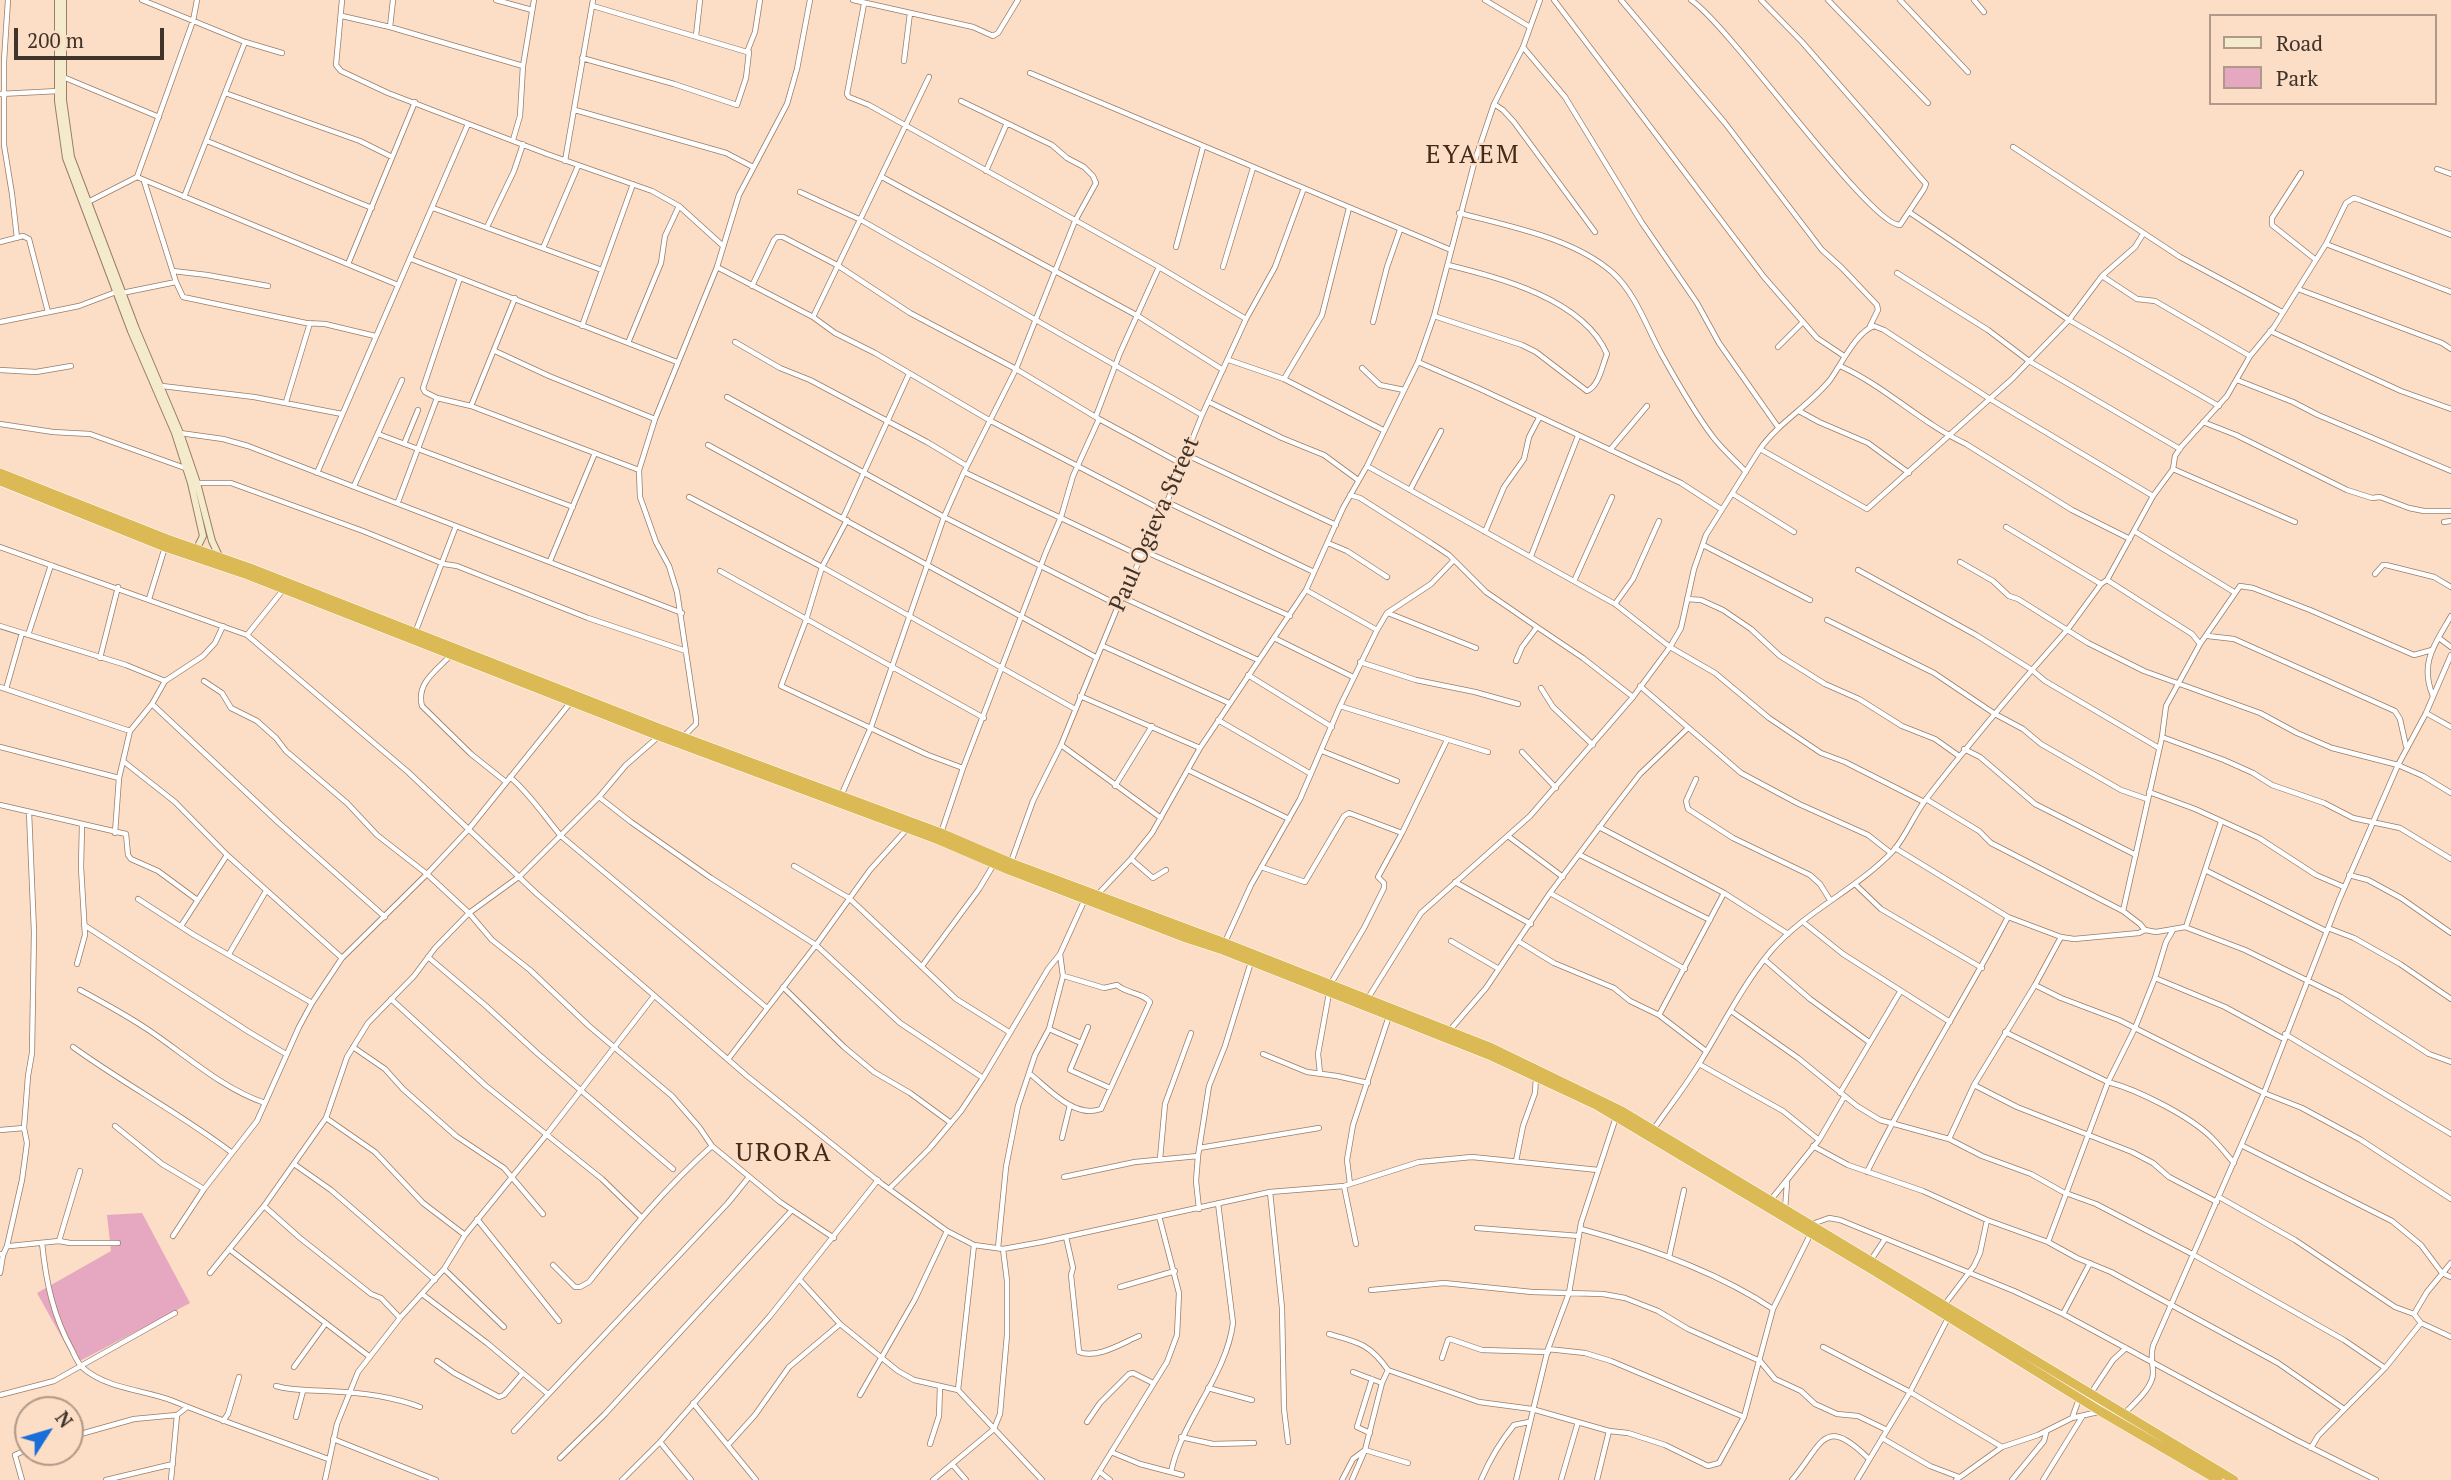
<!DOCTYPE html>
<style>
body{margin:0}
#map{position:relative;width:2451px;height:1480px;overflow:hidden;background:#fcddc6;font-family:"PT Serif",serif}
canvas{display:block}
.legend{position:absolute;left:2209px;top:14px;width:228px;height:91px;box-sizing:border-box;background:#fcddc6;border:2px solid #b09988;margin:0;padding:9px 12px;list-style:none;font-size:21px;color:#3f332a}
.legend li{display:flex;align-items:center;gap:14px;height:35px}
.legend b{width:35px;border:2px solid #b09988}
.north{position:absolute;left:14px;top:1396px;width:70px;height:70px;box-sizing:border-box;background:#fcddc6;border:2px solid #b09988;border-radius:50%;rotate:53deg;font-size:19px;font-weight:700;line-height:28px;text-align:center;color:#3f332a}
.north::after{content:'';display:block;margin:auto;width:24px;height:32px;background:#1a6ed8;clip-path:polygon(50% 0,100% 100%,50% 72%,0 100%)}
.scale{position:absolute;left:14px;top:28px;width:150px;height:32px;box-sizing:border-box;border:4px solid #3f332a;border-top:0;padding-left:9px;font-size:21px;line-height:24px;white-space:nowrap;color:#3f332a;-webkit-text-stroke:5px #fcddc6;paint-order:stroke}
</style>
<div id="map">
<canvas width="2451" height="1480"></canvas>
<ul class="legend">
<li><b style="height:9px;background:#f4eacc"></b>Road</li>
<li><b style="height:19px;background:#e5a8c0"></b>Park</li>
</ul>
<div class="north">N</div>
<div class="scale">200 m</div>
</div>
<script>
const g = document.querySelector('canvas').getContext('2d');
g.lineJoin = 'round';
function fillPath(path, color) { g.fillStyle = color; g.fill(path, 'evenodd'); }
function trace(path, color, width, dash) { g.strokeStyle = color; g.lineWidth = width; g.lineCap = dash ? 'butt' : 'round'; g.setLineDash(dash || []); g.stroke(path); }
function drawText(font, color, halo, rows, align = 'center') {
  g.font = font + ' "PT Serif",serif'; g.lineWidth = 5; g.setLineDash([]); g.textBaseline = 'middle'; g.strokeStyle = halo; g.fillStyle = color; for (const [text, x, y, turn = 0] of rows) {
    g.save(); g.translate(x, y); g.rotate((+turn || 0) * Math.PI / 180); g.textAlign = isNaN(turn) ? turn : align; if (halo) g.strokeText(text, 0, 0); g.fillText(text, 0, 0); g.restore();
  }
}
const green = new Path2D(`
 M142 1213 190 1303 76 1363 37 1293 111 1251 107 1215Z`);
const street = new Path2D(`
 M8 0 4 61V145L12 194 17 238
 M142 0 245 42 282 53
 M342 0 336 65 341 71 388 93 547 154 652 191 679 206 722 245
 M496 0 532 10
 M853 0 973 27 993 36 998 33 1018 0
 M1485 0 1530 27
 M1554 0 1764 277 1817 338 1844 356
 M1621 0 1725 123 1822 250 1842 268 1877 305 1878 310 1870 326
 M1691 0C1731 27 1871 227 1900 225L1924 189 1926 184 1802 42 1761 0
 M1828 0 1928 103
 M1900 0 1968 72
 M1974 0 1984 12
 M864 4 847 94 849 97 869 105 1159 267 1246 319
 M593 6 747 52 755 32 760 0
 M342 16 390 27 523 66
 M390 27 393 0
 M696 36 700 0
 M1523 47 1565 97 1642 223 1697 303 1719 343 1778 427
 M582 58 674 84 737 105 746 78 749 52
 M904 61 910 13
 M1030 73 1451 250
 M63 77 159 117
 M225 93 360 141 392 157
 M0 94 58 91
 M1494 104 1503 110 1514 122 1595 232
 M575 110 726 153 753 167
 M513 140 520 116 523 66 534 0
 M207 141 372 208
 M2013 147 2180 257 2282 312
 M565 161 593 0
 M2437 169 2451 174
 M986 171 1007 123
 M2301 173 2272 218V225L2316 260
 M137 177 193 21 197 0
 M882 177 1138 316 1223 370
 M144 181 176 282 183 297 306 323 325 324 375 336
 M800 192 861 220 1202 415
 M184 197 245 42
 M88 202 137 177 398 285
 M433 208 602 270
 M1909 212 2069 320 2219 406
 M1459 213C1508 226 1574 238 1613 273 1636 294 1647 328 1662 355 1677 382 1694 412 1713 437 1722 449 1735 460 1746 472
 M487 227 514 171 523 144
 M0 242 23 236 29 239 48 312
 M2326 244 2451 292
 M1176 247 1203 147
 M543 248 578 166
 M411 259 677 362
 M348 264 415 102
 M717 267 813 317 835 333 875 353 989 420 1162 510
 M1223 267 1253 168
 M173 271 207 275 268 286
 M1897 273 1988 330 2029 361 2180 449
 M2102 276 2137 299 2155 301 2250 356
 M752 286 774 240 777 237H783L837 265 910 313 1016 369 1099 419 1182 464
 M2298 289 2442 343 2451 349
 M122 293 176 282
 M1434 316 1522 345 1536 352 1587 391C1599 386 1602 366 1607 354 1583 299 1500 278 1448 265
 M813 317 929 77
 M0 322 79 306 116 292
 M1373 322 1387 267 1400 230
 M582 326 633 184
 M2270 331 2401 391 2451 409
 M735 342 780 368 810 380 927 442 967 466
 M628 343 661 263 665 236 679 206
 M1778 347 1803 322
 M495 351 549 376 655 419
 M1229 360 1284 379 1383 430
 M1418 362 1478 388 1681 483 1721 509
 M1840 366C1885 386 1921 423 1966 444L2072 510 2130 539
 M1362 368 1380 385 1404 390
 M0 370 36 372 71 366
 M1284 379 1322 315 1349 208
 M2237 380 2293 402 2318 415 2451 471
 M162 386 254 397 342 414
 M727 397 944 517 1118 605
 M437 398 425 392 423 388 460 278
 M286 402 310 323
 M1209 402 1282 438 1324 455 1358 480
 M471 406 639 470
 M1799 411 1819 422 1868 443 1909 473
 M1096 416 1120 353 1159 267
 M2203 422 2236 435 2347 490 2372 498 2380 497 2409 508 2424 511H2451
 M0 424 53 432 90 434 185 468
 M180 433 223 439 248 446 682 613
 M378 434 573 507
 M404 444 418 410
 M708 445 1097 658
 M1760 449C1779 422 1809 406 1830 380 1841 365 1857 331 1874 326L1884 330 1990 399 2153 496
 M1610 450 1647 406
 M1187 455 1336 525
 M1367 466 1615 604 1670 647 1715 673 1769 718 1821 753 1845 762 1924 802
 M2173 469 2295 522
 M964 472 1141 556
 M317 473 468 124
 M197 483H231L363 531 444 564 457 566 588 618 686 651
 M354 486 402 380
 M1410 490 1441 431
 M1733 494 1794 532
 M1350 495 1360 498 1431 543 1449 555 1486 592 1537 627 1522 647 1516 661
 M689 497 822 567 1075 709
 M398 502 437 398 471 406 515 298
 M1167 502 1314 572
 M843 518 909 374
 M847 520 822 567 806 620 781 686 928 755 963 768
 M2444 522 2451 521
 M2006 527 2101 584
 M2134 531 2234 592
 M1485 532 1504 487 1524 459 1529 437 1539 418
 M1328 543 1347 551 1387 577
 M1703 545 1810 600
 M0 547 247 635 408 772 537 894 747 1076 882 1184 947 1231 974 1245 1003 1249 1042 1242 1270 1192 1344 1186 1419 1162 1472 1157 1598 1170
 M1144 551 1290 616
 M1531 556 1578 436
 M550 561 595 453
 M1960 562 1993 581 2009 596 2018 599 2088 643 2144 671 2260 713 2297 733 2332 748 2398 765 2423 776 2451 793
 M1858 570 1976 635 2032 670 2068 629 2101 584 2107 580 2153 496 2173 469 2175 456 2181 447 2227 396 2250 356 2274 327 2326 244 2346 203 2354 198 2360 200 2451 235
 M720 571 984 718
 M2375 574 2383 565H2386L2434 577 2451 587
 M1575 579 1612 497
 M2107 580 2192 634 2200 644
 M1306 590 1377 630
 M1122 597 1258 660
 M149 599 165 547
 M1687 599 1701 600 1723 610 1751 629 1780 656 1825 684 1859 699 1902 726 1935 739 1959 756
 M1615 604 1633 579 1659 521
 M1388 613 1476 648
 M1827 620 1934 673 1995 714 2023 729 2041 744 2121 790 2147 799
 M0 626 126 665 165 681
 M1537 627 1583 658 1633 697
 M415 633 456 526
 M28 635 51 565
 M247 635 283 590
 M2208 636 2234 639 2395 711 2400 719 2406 746
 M1274 638 1353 677
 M2439 638 2451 647
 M1103 646 1229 703
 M451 655C436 671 416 683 422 706L471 754 506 782
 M100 658 118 587
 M1360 662 1416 680 1475 692 1518 704
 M1248 675 1332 727
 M204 681 222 693 231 708 257 721 276 738 286 751 347 803 377 835 427 874 469 913 492 940 530 970 589 1026 672 1096 699 1127 712 1146 780 1202 834 1238
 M1640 686 1741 773 1799 804 1868 835 1891 853
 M0 687 130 731
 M1541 688 1553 707 1593 745
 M6 689 22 633
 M1080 696 1200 748
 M2433 696C2419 663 2435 644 2451 616
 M152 704 279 823 385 917
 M1340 706 1488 752
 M2426 713 2451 727
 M1218 720 1311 774
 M684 736 696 724V719L677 592 669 566 656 542 640 497 639 470 655 419 717 267 739 195 787 104 797 69 810 0
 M2162 737 2224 760 2253 773 2272 785 2324 803 2353 818 2400 828 2451 859
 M1061 745 1161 818
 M0 747 119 778
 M1964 749 1980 757 2035 804 2136 855
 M1322 751 1397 781
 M1522 752 1556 788
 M123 761 175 802 227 855 342 958
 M1188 770 1289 819
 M510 777C530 794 544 816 561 836L767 1008
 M1696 779 1686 801 1688 809 1733 838 1810 875 1820 884 1830 900
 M1115 786 1152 726
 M2149 792 2195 809 2259 838 2316 875 2344 887
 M841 796 871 727 944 517 964 472 1016 369 1075 221 1096 183 1093 176 1084 167 1067 158 1052 145 961 101
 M599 797 631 822 711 878 816 945 900 1023 983 1078
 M1926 799 1979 831 1991 843 2123 911 2140 924 2145 930
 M0 805 126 834 128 855 131 859 158 871 196 899
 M1599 827 1724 893 1788 934
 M115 833 119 778 130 731 152 704 165 681 203 656 215 643 223 626
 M941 833 963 768 1046 552 1061 517 1073 476 1099 419
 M1508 836 1563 877
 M1895 848 2008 917 2061 937 2074 939 2139 933 2145 930 2156 932 2185 927 2245 950 2341 997 2429 1054 2451 1062
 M1580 855 1710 920
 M1131 859 1153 878 1166 870
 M1011 862 1033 801 1061 745 1118 606 1167 502 1202 415 1246 319 1275 267 1304 188
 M794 866 849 898 956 999 1009 1032
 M1261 867 1305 882 1344 816 1349 813 1402 833
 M2205 870 2326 931
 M2349 875 2368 880 2401 898 2451 933
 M1455 882 1531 924
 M1855 884 1881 909 1982 968
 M1550 893 1685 969
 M1098 894 1131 859 1152 833 1200 748 1306 590 1343 508 1367 466 1418 362 1434 316 1475 160 1494 104 1523 47 1540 0
 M138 899 194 935 312 1003
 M2123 911 2162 737 2166 706 2200 644 2240 586 2253 588 2310 610 2414 655 2432 650
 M1803 922 1843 954 1950 1022
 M84 925 249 1032 286 1054
 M181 926 227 855
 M2186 927 2221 822
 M2328 928 2354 938 2400 964 2451 999
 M1451 941 1499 969
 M1518 941 1554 963 1614 988 1630 1001 1659 1015 1706 1051
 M1225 942 1251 885 1300 799 1340 706 1377 630 1387 613 1431 584 1453 561
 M229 954 266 891
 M428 957 486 1006 537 1053 673 1169
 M1765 960 1810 999 1869 1042
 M77 964 85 935 81 867 82 825
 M922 966 979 889 994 864
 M2155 978 2225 1007 2284 1039
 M1330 985 1364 928 1384 888V883L1378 877 1402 833 1447 740
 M2035 985 2061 998 2119 1020 2264 1093 2302 1108 2361 1140 2451 1199
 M783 987 844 1047 874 1072 910 1093 951 1123
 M80 990C104 1003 128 1016 150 1031 187 1056 223 1089 265 1103
 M1368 998 1421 913 1530 816 1633 697 1670 647 1681 628 1694 569 1706 535 1760 449 1867 509 2012 379 2069 320 2102 276 2135 247 2143 234
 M391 999 486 1086 602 1179 641 1217
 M1731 1011 1798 1058 1857 1106 1880 1120 1949 1139 1982 1156 2031 1174 2063 1192 2096 1204 2194 1255 2344 1340 2385 1368
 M1659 1015 1724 893
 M1088 1027 1070 1070 1110 1088
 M1049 1029 1081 1043
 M1450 1030 1486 988 1550 893 1613 809 1640 774 1688 728
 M2005 1032 2108 1082C2138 1090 2190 1116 2212 1138 2220 1146 2227 1155 2234 1163
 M2285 1034 2451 1134
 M73 1047C124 1084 181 1114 231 1152
 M353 1047 385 1069 403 1089 456 1136 504 1168 543 1214
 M1263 1054 1307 1072 1337 1076 1368 1083
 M729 1058 816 945 870 870 907 829
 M1699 1064 1783 1111 1819 1140
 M1029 1073C1048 1088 1074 1119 1101 1109L1150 1002C1142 992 1127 994 1117 985L1104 988 1064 976
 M1320 1073 1318 1054 1329 993
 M1974 1085 2017 1107 2132 1152 2153 1163 2169 1177 2217 1202
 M1840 1093 1900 992
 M326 1118 375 1152 423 1203 465 1235
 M115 1126 162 1164 204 1189 257 1121 299 1027 312 1003 342 958 427 874 468 830 570 703
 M0 1130 24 1128
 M1653 1130C1668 1108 1685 1087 1699 1064 1722 1027 1742 986 1770 952 1805 911 1856 890 1893 851 1907 835 1914 814 1927 798 1961 754 1996 712 2032 670L2045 681 2159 748
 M1062 1138 1070 1105
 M1949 1139 1974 1085 2035 985 2061 937
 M2241 1145 2392 1221 2421 1245 2442 1273 2451 1277
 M1813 1146 1848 1165 1923 1191 1987 1220 2048 1242 2077 1258 2111 1272 2278 1363 2344 1409
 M1199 1148 1319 1128
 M1160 1159 1165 1104 1191 1033
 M1516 1161 1523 1126 1535 1093 1536 1077
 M294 1164 331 1190 435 1280
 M1867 1172C1910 1085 1963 1003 2008 917
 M1064 1177 1135 1162 1198 1156
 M1350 1184 1347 1160 1353 1125 1389 1016
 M1344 1186 1356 1244
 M889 1189 929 1149 961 1111 983 1078 1048 969 1060 954 1085 899
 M1270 1192 1282 1308 1284 1409 1288 1442
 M2219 1197 2295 1240 2395 1307 2414 1314 2421 1323 2451 1337
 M1770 1201 1819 1140 1844 1097
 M264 1206 300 1238 371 1294 381 1298 400 1318
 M1199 1209 1196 1181 1198 1156 1209 1086 1225 1046 1251 962
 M1785 1209 1787 1183
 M477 1219 559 1321
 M1812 1224 1829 1218 1840 1220 2014 1291 2063 1314 2294 1439 2376 1480
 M1477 1228 1579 1236
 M1581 1229C1647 1247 1716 1271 1773 1309
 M173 1236 204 1189
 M1066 1237 1073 1268 1071 1275 1079 1352C1098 1359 1122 1343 1139 1336
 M59 1241 70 1243H118
 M2048 1242 2108 1082 2135 1028 2155 978 2166 942 2173 930
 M42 1243C46 1282 53 1316 72 1350 75 1356 78 1364 83 1368 107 1389 145 1390 173 1401 224 1422 276 1439 328 1459
 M7 1246 22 1180 27 1143 24 1128 28 1076 32 1053 34 932 29 812
 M998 1248 1006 1167 1018 1106 1035 1055 1049 1029 1063 976 1060 954
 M229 1249 370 1357
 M0 1254 3 1255 0 1273
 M3 1255 7 1246H10L59 1241 80 1171
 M1669 1257 1684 1190
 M1871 1260 1885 1239
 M553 1265 575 1287H580L589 1282C628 1233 666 1187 712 1146
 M444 1269 504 1327
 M210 1273 264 1206 326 1118 347 1057 368 1023 414 976 435 948 469 913 520 876 599 797 626 765 658 737
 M800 1280 840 1324 898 1371 914 1380 958 1390 1042 1480
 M1120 1287 1175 1271
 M1371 1290 1444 1283 1532 1292 1603 1294 1625 1298 1658 1311 1688 1329 1760 1361 1775 1379 1801 1391 1815 1404 1837 1414 1858 1416 1887 1430
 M422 1294 487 1343 548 1394
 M1945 1304 1974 1266 1980 1253 1987 1220
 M2063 1314 2090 1263
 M2414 1314 2427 1292 2451 1263
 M1329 1334C1358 1342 1370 1344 1388 1370
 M1823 1347 1910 1392 2002 1447
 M1548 1349 1585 1353 1611 1361 1744 1417
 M1442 1358 1448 1340 1450 1339 1482 1350 1548 1352
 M437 1361 454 1373 499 1397 504 1395 523 1373
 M294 1367 326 1323
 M1353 1372 1382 1383
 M276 1386C293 1391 308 1390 326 1391 357 1392 391 1396 420 1407
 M1208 1388 1252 1400
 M958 1390 974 1245
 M2091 1393 2113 1360 2126 1348
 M0 1395 54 1381 175 1313
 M860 1395 915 1299 947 1231
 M693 1403 756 1480
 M2124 1414C2133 1404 2153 1388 2153 1373 2153 1362 2150 1359 2153 1346L2264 1093 2339 900 2398 765 2426 713 2451 655
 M296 1417 303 1391
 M2072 1418 2079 1399
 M223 1421 228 1414 239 1377
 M1087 1422 1100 1403 1129 1374 1133 1373 1153 1383
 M514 1431 728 1203 749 1177
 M1370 1433 1357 1427 1372 1379
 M70 1437 134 1419 177 1415 186 1408
 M1181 1437 1213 1444 1254 1443
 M1882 1438 1930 1466 1959 1477
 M333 1439 436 1480
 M660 1442 691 1480
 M930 1444 939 1416 940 1386
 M728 1445 755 1415 789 1367 840 1324
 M2311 1448 2318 1436 2385 1368 2421 1323
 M1111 1452 1140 1464 1182 1475
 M560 1458 605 1414 792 1210
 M952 1464 966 1480
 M1100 1472 1110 1480
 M1171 1472C1182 1419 1226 1377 1233 1323L1218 1203
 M22 1480 15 1455 28 1449
 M106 1480 173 1464
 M171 1480 177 1415
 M325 1480 337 1424 358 1372 400 1318 444 1269 465 1235 547 1134 654 996
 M622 1480 660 1442 770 1316 878 1180
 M933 1480 994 1429 1000 1414 1007 1335V1281L1003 1249
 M1094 1480 1167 1362 1177 1335 1179 1293 1159 1216
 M1342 1480 1353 1459 1365 1450 1408 1463
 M1352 1480 1365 1450 1382 1383 1388 1370 1479 1402 1532 1409 1609 1431 1628 1433 1665 1445 1708 1466 1719 1463 1744 1417 1773 1309 1811 1233
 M1481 1480C1490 1459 1500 1442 1514 1425L1529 1422
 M1516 1480 1548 1349 1569 1293 1581 1223 1616 1117
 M1561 1480 1578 1422
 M1597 1480 1609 1431
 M1792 1480C1823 1444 1823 1414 1869 1459
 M1857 1480 1910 1392 1948 1318
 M1956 1480 2002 1447 2038 1435 2072 1418 2098 1412
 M2012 1480 2044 1441 2046 1433
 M2043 1480 2082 1417`);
const secondary = new Path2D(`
 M58 0V101L66 158 131 331 175 433 191 483 203 536 197 548
 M63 0V100L71 157 136 329 180 433 197 483 212 541 219 556`);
const highway = new Path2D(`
 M0 473 167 539 250 568 661 729 941 833 1011 863 1225 943 1492 1048 1622 1111 2234 1480
 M0 481 165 547 248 575 659 736 939 840 1009 870 1186 938 1223 950 1489 1055 1596 1105 1874 1271 2100 1411 2218 1480`);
const streetNames = [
 ["Paul Ogieva Street",1155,524,-66]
];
const quarterNames = [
 ["EYAEM",1473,156],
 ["URORA",784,1154]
];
fillPath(green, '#e5a8c0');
trace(street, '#997d68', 6);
trace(secondary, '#997d68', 8);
trace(highway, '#fff', 10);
trace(street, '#fff', 4.5);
trace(secondary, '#f4eacc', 6);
trace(highway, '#dbba55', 9);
drawText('23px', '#3f332a', '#fcddc6', streetNames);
g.letterSpacing = '2px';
drawText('26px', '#422b18', '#fcddc6', quarterNames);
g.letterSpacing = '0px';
</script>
